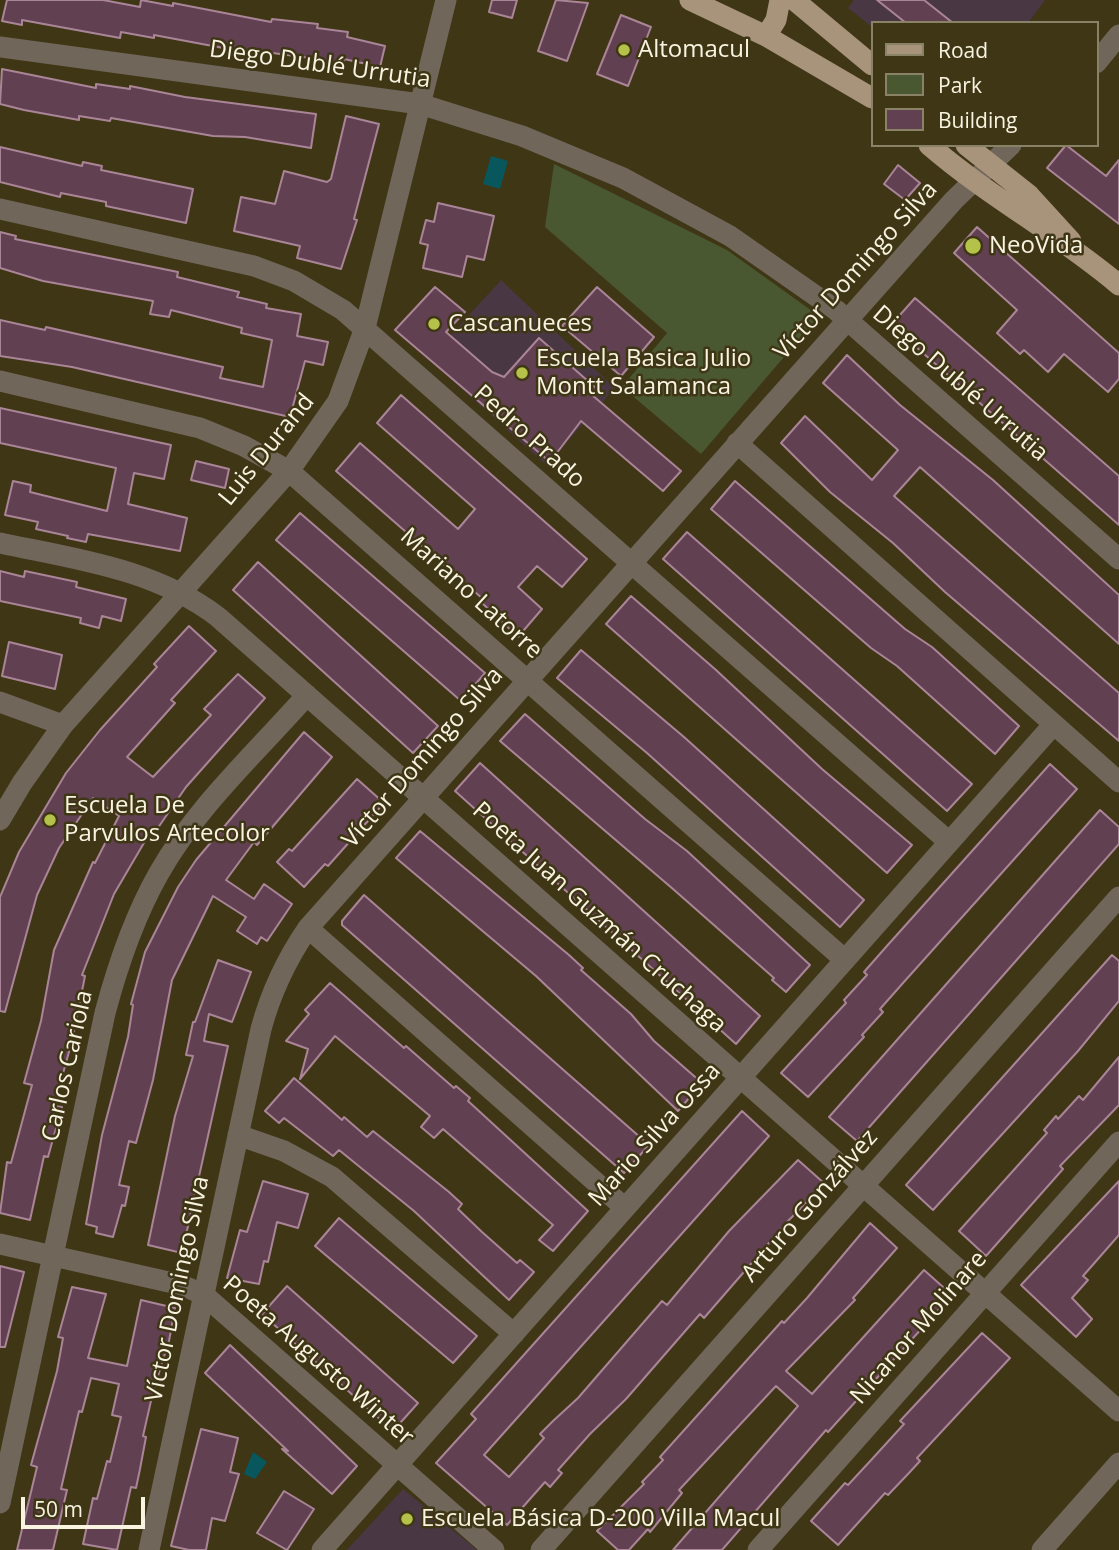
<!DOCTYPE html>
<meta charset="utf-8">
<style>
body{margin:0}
#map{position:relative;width:1119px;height:1550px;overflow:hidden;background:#3f3616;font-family:"Open Sans",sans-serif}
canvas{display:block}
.legend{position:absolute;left:871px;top:21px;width:228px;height:126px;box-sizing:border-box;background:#3f3616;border:2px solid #898267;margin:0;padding:9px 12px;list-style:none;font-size:21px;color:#f9f4e1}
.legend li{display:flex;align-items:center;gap:14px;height:35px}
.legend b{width:35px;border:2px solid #898267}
.scale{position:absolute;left:21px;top:1497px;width:124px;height:32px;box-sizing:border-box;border:4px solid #f9f4e1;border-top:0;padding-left:9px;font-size:21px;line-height:24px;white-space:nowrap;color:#f9f4e1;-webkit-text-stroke:5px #3f3616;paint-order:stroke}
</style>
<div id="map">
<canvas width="1119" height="1550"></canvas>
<ul class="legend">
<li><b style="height:9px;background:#a8937b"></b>Road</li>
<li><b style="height:19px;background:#495830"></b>Park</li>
<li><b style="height:19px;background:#614151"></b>Building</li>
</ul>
<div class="scale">50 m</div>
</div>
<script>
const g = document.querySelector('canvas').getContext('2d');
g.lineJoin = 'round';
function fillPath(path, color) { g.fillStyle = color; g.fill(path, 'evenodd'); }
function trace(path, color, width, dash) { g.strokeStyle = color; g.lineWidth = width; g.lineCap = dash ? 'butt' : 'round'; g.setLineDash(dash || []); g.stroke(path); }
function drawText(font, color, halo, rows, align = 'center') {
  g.font = font + ' "Open Sans",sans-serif'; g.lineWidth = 5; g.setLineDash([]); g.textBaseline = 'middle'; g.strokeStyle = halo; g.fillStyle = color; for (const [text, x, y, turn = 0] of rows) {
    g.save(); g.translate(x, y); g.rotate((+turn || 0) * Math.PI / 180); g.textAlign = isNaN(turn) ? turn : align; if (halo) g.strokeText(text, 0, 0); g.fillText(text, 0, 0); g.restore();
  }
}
const education = new Path2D(`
 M854 0H1045L1028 23H872V27L848 8Z
 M501 280 615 388 546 465 429 359Z
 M403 1489 477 1550H347Z`);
const green = new Path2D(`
 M554 164 727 250 819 316 701 454 622 387 667 333 545 227Z`);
const water = new Path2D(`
 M491 156 508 161 500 189 483 184Z
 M253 1452 267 1462 255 1479 244 1474Z`);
const building = new Path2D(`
 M7 0H103L140 7 141 0 173 6V3L271 22 272 19 318 24 317 28 348 32 347 37 385 46 380 67 344 59 343 66 324 64 325 60 250 50V53L154 35V38L121 32 120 38 22 20V25L2 21Z
 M492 0H517L512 18 489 12Z
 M556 0 588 3 567 61 538 51Z
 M877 0H924L953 23H906Z
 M621 15 651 27 628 86 597 74Z
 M2 69 96 88V84L130 89V86L185 97 316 114 311 148 245 137 213 136 111 118 110 121 79 116V120L24 110 0 104Z
 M346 116 379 124 354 219 357 220 341 269 297 258 300 246 234 231 241 197 275 204 284 171 327 182 331 179Z
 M1066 145 1106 176 1119 160V224L1047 168Z
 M0 147 82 166 83 162 102 166 101 170 193 189 186 223 106 206V202L61 193 60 197 0 182Z
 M898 165 920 183 905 200 884 184Z
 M438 203 494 216 484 260 467 256 462 277 423 268 428 245 420 243 426 220 434 222Z
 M977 227 1119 353V379L1108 392 1064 354 1048 372 1024 350 1020 354 997 333 1017 310 954 253Z
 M0 232 16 236 15 239 178 272 177 277 239 292 237 297 267 304 266 308 301 314 297 336 328 342 323 365 305 361 290 417 72 367 0 356V320L45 330 46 327 223 367 220 378 263 387 272 340 241 333 242 328 171 310 169 317 150 314 153 301 43 281 0 268Z
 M435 287 465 312 446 332 492 372 504 377 539 338 597 389 592 395 681 471 663 491 581 421 550 462 395 330Z
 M597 287 654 337 621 376 562 326Z
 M915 298 1119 476V525L891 325Z
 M847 355 900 405 993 480 1119 595V644L920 467 894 496 1119 693V741L945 592 893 543 830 492 781 443 805 416 872 480 898 450 823 383Z
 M401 395 587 559 562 587 537 566 518 587 542 609 518 637 481 602 483 599 336 471 360 443 458 529 475 509 377 423Z
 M0 408 171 445 164 479 134 473 128 504 187 518 180 551 88 534 86 542 67 538 68 536 36 529 38 522 5 515 13 481 31 485 30 492 107 511 116 468 0 443Z
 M196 461 229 469 225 488 191 480Z
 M735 481 905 629 932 647 1019 726 995 754 897 666 871 648 711 509Z
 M300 513 485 673 461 701 276 540Z
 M687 532 972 784 947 811 663 559Z
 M258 562 438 726 413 753 233 590Z
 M0 571 24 577 25 571 77 582 76 587 126 599 121 621 102 616 99 628 80 623 81 618 0 601Z
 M631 596 716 670 822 769 912 845 887 873 606 624Z
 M189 626 216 651 171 700 175 703 127 757 153 777 211 715 204 709 238 674 265 698 186 787 151 838 148 836 114 894 82 975 85 976 72 1041 54 1106 62 1107 48 1157 44 1156 30 1220 0 1213 7 1162 11 1163 32 1085 24 1083 41 1021 54 950 93 862 95 863 119 816 93 798 59 848 37 895 5 1012 0 1011V897L19 852 66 773 100 730 157 667 154 664Z
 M9 642 62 655 55 689 2 676Z
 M581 650 684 737 864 900 840 927 647 753 557 678Z
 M525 714 645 819 687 851 810 965 786 992 772 980 774 978 673 889 500 741Z
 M304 732 332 757 257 845 254 842 226 880 254 899 264 884 292 904 267 941 261 937 257 944 237 931 246 917 213 896 172 980 153 1080 136 1143 129 1141 119 1185 129 1187 125 1206 122 1205 113 1237 96 1233 97 1227 86 1224 102 1135 128 1037 133 1005 131 1004 145 952 178 887 196 860Z
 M480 763 760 1016 736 1044 455 791Z
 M1050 764 1077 789 903 983 880 1009 883 1012 862 1035 864 1037 808 1097 781 1073 846 1003 844 1000 867 975 864 972 886 947Z
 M357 779 384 803 328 866 325 864 304 887 277 862 289 849 292 851Z
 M1100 810 1119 827V844L857 1141 829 1117Z
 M420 831 569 955 583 968 581 970 631 1014 654 1041 702 1083 678 1111 536 976 396 858Z
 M364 895 649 1145 624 1173 342 925V921Z
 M1112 955 1119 961V1001L1078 1051 933 1210 906 1185Z
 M218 960 251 972 232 1022 209 1014 204 1041 228 1046 182 1253 148 1245 175 1116 193 1056 186 1055 193 1022H195Z
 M330 983 404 1048 406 1046 454 1088 456 1086 470 1098 468 1101 588 1211 553 1251 539 1240 553 1225 443 1129 434 1138 421 1127 430 1116 335 1036 300 1079 308 1049 286 1041 309 1014 305 1010Z
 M1119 1057V1105L1060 1166 1063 1169 986 1256 959 1231 1047 1133 1044 1130 1056 1116 1058 1119 1079 1096 1083 1100Z
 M294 1078 342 1120 344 1117 367 1137 373 1131 449 1192 462 1204 458 1209 482 1232 517 1263 520 1260 534 1272 509 1300 414 1211 339 1150 333 1156 284 1118 279 1123 265 1111Z
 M742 1111 769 1136 484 1455 509 1477 544 1438 540 1434 553 1421 578 1398 662 1301 667 1305 729 1231 798 1160 825 1184 789 1220 704 1318 700 1314 626 1399 590 1434 558 1470 562 1473 550 1487 545 1482 507 1525 436 1463 476 1419 471 1414Z
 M263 1181 308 1194 298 1228 277 1222 268 1262 264 1261 259 1284 227 1278 240 1230 247 1232Z
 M1119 1181V1235L1083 1276 1088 1280 1072 1298 1092 1319 1076 1337 1021 1285Z
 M339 1218 477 1336 453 1363 315 1246Z
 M870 1223 897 1248 853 1298 855 1300 786 1371 812 1394 924 1270 952 1295 828 1432 826 1430 722 1550H673L798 1406 776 1386 679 1490 682 1493 650 1532 648 1529 629 1550H618L597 1531 644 1484 642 1482 663 1460 660 1457 782 1321 784 1323 807 1298Z
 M0 1266 24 1272 5 1347H0Z
 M287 1286 418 1403 393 1431 262 1314Z
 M72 1287 106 1294 88 1358 127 1366 141 1300 175 1308 169 1341 153 1392 143 1436 146 1437 140 1469 136 1488 131 1487 117 1550 83 1544 93 1498 97 1499 107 1461 110 1462 121 1417 112 1415 119 1384 91 1378 82 1412 79 1411 61 1489 67 1490 53 1550H17L37 1467 31 1465 57 1371 63 1338 58 1337Z
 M982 1333 1010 1358 917 1458 920 1461 908 1474 888 1495 885 1493 838 1545 811 1521 845 1483 848 1485 873 1458 904 1424 900 1421Z
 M230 1345 357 1466 332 1494 282 1449 288 1451 205 1373Z
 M201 1429 238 1438 230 1472 239 1474 225 1521 212 1518 206 1550H189L171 1546Z
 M284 1491 314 1509 287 1550 257 1533Z`);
const minor = new Path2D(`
 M0 47 420 104 522 136 623 178 730 236 836 310 1119 559
 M1096 63 1119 35
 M0 209 254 266 294 281 343 310 949 842
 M0 381 200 428 244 446 289 471 845 960
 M737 443 1119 782
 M0 543C76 559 155 569 218 617L1119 1411
 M0 702 63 725
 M0 820 22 783 63 725 289 471 338 401 365 328 446 0
 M308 928 625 1208
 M238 1135 284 1151 332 1177 514 1334
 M0 1244 182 1285 204 1295 494 1550
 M0 1503 105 1013C118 964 134 917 159 873 197 806 257 752 307 695
 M149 1550 261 1029C271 992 286 960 308 928L954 200 1011 145
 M322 1550 1054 724
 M541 1550 1119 897
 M758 1550 1119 1142
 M1042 1550 1119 1463`);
const major = new Path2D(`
 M690 0 766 36 872 98
 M794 0 872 65
 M766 36 776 20 780 0
 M929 145C989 197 1059 234 1119 285
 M966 145 1029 195 1071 241`);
const markers = [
 [624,50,7,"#b5c249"],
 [973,246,9,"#b5c249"],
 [434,324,7,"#b5c249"],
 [522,373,7,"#b5c249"],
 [50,820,7,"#b5c249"],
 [407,1519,7,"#b5c249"]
];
const poiNames = [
 ["Altomacul",638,50],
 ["NeoVida",989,246],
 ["Cascanueces",448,324],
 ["Escuela Basica Julio",536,359],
 ["Montt Salamanca",536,387],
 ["Escuela De",64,806],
 ["Parvulos Artecolor",64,834],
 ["Escuela Básica D-200 Villa Macul",421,1519]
];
const streetNames = [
 ["Diego Dublé Urrutia",320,65,8],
 ["Víctor Domingo Silva",856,271,-48],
 ["Diego Dublé Urrutia",960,384,41],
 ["Pedro Prado",529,437,42],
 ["Luis Durand",267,450,-51],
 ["Mariano Latorre",471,594,42],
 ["Víctor Domingo Silva",423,758,-49],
 ["Poeta Juan Guzmán Cruchaga",599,918,42],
 ["Carlos Cariola",68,1066,-77],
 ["Mario Silva Ossa",655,1135,-48],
 ["Arturo Gonzálvez",810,1206,-49],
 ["Víctor Domingo Silva",178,1289,-78],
 ["Nicanor Molinare",919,1328,-49],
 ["Poeta Augusto Winter",318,1361,41]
];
fillPath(education, '#493844');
fillPath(green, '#495830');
fillPath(water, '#07575c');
fillPath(building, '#614151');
trace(building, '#aa8597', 2);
trace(minor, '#70665a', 21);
trace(major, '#a8937b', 21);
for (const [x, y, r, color] of markers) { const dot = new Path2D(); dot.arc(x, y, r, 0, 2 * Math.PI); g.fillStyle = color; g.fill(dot); trace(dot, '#3f3616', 2.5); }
drawText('24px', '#f9f4e1', '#3f3616', poiNames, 'left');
drawText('24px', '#f9f4e1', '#3f3616', streetNames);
</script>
